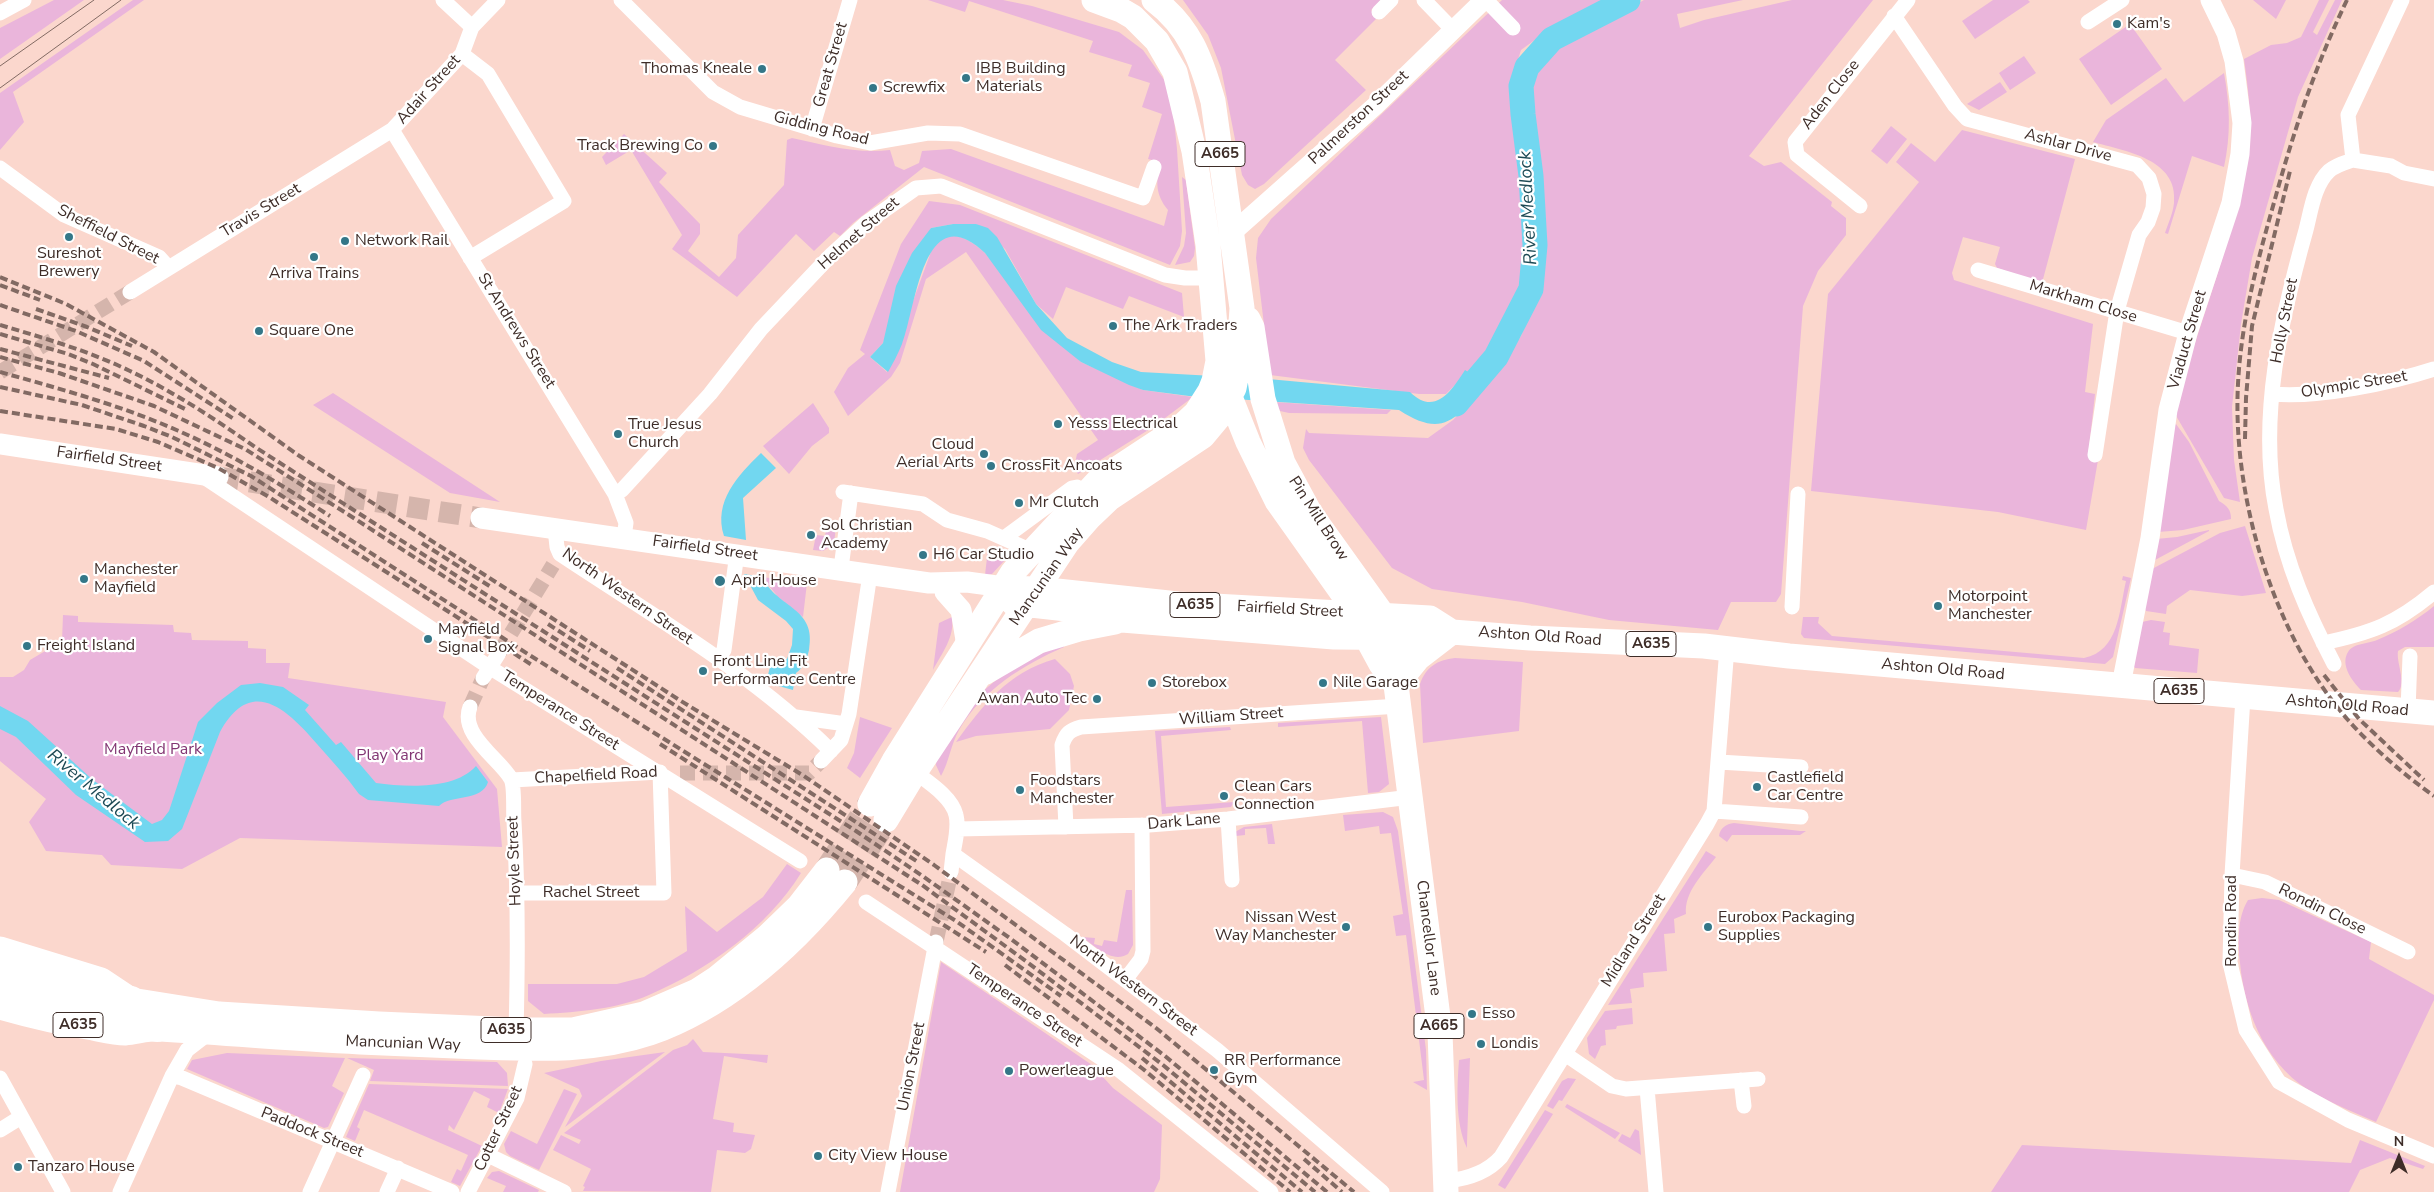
<!DOCTYPE html>
<style>
body{margin:0}
#map{position:relative;width:2434px;height:1192px;overflow:hidden;background:#fbd7cd;font-family:"Nunito Sans",sans-serif}
canvas{display:block}
.north{position:absolute;left:2374px;top:1132px;width:50px;height:50px;-webkit-text-stroke:4px #fff;paint-order:stroke;rotate:0deg;font-size:14px;font-weight:700;line-height:20px;text-align:center;color:#3e2d28}
.north::after{content:'';display:block;margin:auto;width:18px;height:22px;background:#3e2d28;clip-path:polygon(50% 0,100% 100%,50% 72%,0 100%)}
</style>
<div id="map">
<canvas width="2434" height="1192"></canvas>
<div class="north">N</div>
</div>
<script>
const g = document.querySelector('canvas').getContext('2d');
g.lineJoin = 'round';
function fillPath(path, color) { g.fillStyle = color; g.fill(path, 'evenodd'); }
function trace(path, color, width, dash) { g.strokeStyle = color; g.lineWidth = width; g.lineCap = dash ? 'butt' : 'round'; g.setLineDash(dash || []); g.stroke(path); }
function drawText(font, color, halo, rows, align = 'center') {
  g.font = font + ' "Nunito Sans",sans-serif'; g.lineWidth = 4.5; g.setLineDash([]); g.textBaseline = 'middle'; g.strokeStyle = halo; g.fillStyle = color; for (const [text, x, y, turn = 0] of rows) {
    g.save(); g.translate(x, y); g.rotate((+turn || 0) * Math.PI / 180); g.textAlign = isNaN(turn) ? turn : align; if (halo) g.strokeText(text, 0, 0); g.fillText(text, 0, 0); g.restore();
  }
}
const green = new Path2D(`
 M54 0H84L0 59V28Z
 M133 0H144L13 92 24 122 0 150V93Z
 M928 0H1003L1032 6 1119 32 1143 50 1165 81 1174 119 1177 149 1182 231 1180 246 1170 265 924 167 853 223 840 236 834 232 814 251 796 234 737 297 672 249 682 235 631 150 606 165 602 157 624 134 667 173 659 182 700 224V234L688 251 719 277 736 258 738 235 784 185 787 140 792 138C825 145 856 154 890 150L895 166 904 170 919 163 922 151 951 149 1164 226 1168 210C1155 194 1156 182 1160 162L1148 159 1162 114 1142 107 1150 83 1128 76 1132 65 1089 52 1093 41 969 1 965 12Z
 M1183 0H1381L1371 10 1378 17 1335 60 1366 90 1264 184 1255 189 1248 185 1242 175 1221 68 1208 35Z
 M1502 0H1612L1543 34 1521 50 1511 82 1523 216V271L1517 300 1487 353 1446 394H1419L1270 375 1256 258 1258 238 1271 219Z
 M1644 0H1743L1677 14 1680 28 1704 20 1792 0H1873L1749 156 1764 166 1781 162 1832 202 1831 206 1846 218V235L1818 271 1803 306 1781 594 1776 602H1731L1718 630 1609 620 1522 602 1432 589 1392 568 1309 460 1303 448 1306 429 1309 433 1428 438 1453 420 1487 385 1521 336 1541 288 1526 105 1536 69 1564 44Z
 M1993 0H2028L2030 2 1975 39 1962 21Z
 M2253 0H2286L2276 19Z
 M2319 0H2329L2313 32 2317 35 2335 0H2342L2298 97 2252 258 2241 324 2232 407 2234 460 2240 502 2224 498 2175 414C2192 340 2223 270 2239 195 2242 179 2248 162 2249 146 2252 117 2248 88 2244 59L2271 45 2287 43 2301 37Z
 M2130 24 2162 69 2111 105 2079 59Z
 M2024 56 2036 73 2010 90 1999 73Z
 M2224 73C2230 105 2231 135 2224 167L2192 156 2168 234 2165 233C2168 224 2173 213 2174 203 2179 159 2125 151 2093 142L2106 120 2166 78 2184 102Z
 M2000 82 2007 92 1979 110 1967 104Z
 M1891 126 1907 139 1887 164 1871 151Z
 M1962 130 2075 159 2042 283 1997 268 1995 264 2000 247 1963 237 1952 273 1954 280 2093 324 2085 392 2095 394 2088 457 2098 460 2086 530 1998 512 1811 491 1828 294 1919 182 1896 162 1911 143 1935 162Z
 M1182 177 1186 180 1195 248 1194 256 1190 262 1175 265 1184 246 1186 233Z
 M929 201 960 205 1182 293 1184 317 1129 296 1123 309 1066 287 1053 319 1036 304 1005 249 976 224H953L931 228 883 343 870 357 887 372 932 249C936 244 941 238 948 236 960 233 977 245 985 253L1081 362 1143 390 1193 397 1153 427 1078 474 1074 468 1077 454 1098 440 966 252 926 279 900 363 891 377 848 416 834 392 848 368 865 354 860 350 901 244Z
 M333 393 500 502 450 493 313 405Z
 M1275 402 1391 410 1387 414 1289 413 1280 411Z
 M813 403 829 428V433L812 446 789 474 763 446Z
 M2176 424 2189 442 2219 501C2227 506 2231 509 2231 519L2183 530 2158 532 2174 426Z
 M827 525 836 526 834 544 823 551 813 550 816 535 825 536Z
 M2245 526 2266 593 2242 596 2190 590 2167 606 2166 614 2146 611 2144 607 2152 569 2220 533Z
 M2209 530V531L2155 560 2156 539 2177 537Z
 M988 549 1002 554 1005 560 992 574 985 575Z
 M2123 576 2131 578 2113 657 2105 664 1804 638 1801 634 1803 617H1819L1818 623 1832 636 2084 658C2119 651 2119 611 2126 581L2122 580Z
 M762 577 807 583 803 617 778 597Z
 M2434 606V647H2405L2398 651C2396 663 2407 683 2398 692L2361 690C2352 681 2340 665 2348 652 2353 643 2368 644 2377 640 2397 632 2417 620 2434 606Z
 M63 615 78 616V622L173 625 174 632 191 633 192 640 248 641V648L266 649V663H290L288 678 446 702 443 717 497 789 502 847 240 838 182 869 111 865 102 855 46 851 29 822 46 799 0 761V677H13L24 670 30 660 62 641Z
 M952 617C955 637 942 653 933 670L939 623Z
 M2151 620 2165 622 2163 632 2170 633 2169 645 2199 649 2197 673 2135 668 2132 664 2142 622Z
 M1064 644V647C1023 665 982 690 959 730 951 744 949 762 941 776L936 765 937 754 983 691 995 681 1021 662Z
 M1455 658 1523 662 1519 731 1423 743 1420 684C1426 667 1437 660 1455 658Z
 M1055 659 1070 674 1074 686 1069 710 1050 729 976 736 956 742C984 704 1007 673 1055 659Z
 M860 717 892 728 860 778 847 768 854 753Z
 M1381 717 1389 784 1379 792 1368 793 1362 721 1278 727V723Z
 M1230 727 1231 730 1161 736 1166 807 1234 802 1231 807 1162 814 1155 731Z
 M1383 812 1393 817 1398 831 1426 1050 1427 1090 1413 1082 1424 1080 1406 935 1396 936 1393 916 1403 914 1391 833 1380 834 1379 826 1345 831 1343 815Z
 M1734 823 1800 831H1806L1800 835H1732L1727 842 1719 836C1720 828 1726 824 1734 823Z
 M1272 824 1275 844H1268L1266 828 1245 829V835L1236 836 1235 832 1244 827Z
 M1706 851 1716 857C1703 874 1684 892 1686 914L1674 919 1675 933 1664 934 1667 971 1643 973 1644 987 1630 989 1632 1003 1608 1005Z
 M787 864 801 873C767 928 707 970 649 995 618 1009 577 1012 544 1014L528 1001V984H617L644 977 687 951 685 906 717 932 763 897Z
 M1126 890H1132L1133 945 1128 954C1112 964 1095 946 1082 937L1095 938 1094 944 1102 946 1104 940 1117 942Z
 M2262 898 2279 900 2371 942 2369 959 2434 995V1000L2376 1122C2356 1113 2336 1105 2317 1095 2268 1069 2245 1016 2240 963 2238 942 2237 918 2248 900Z
 M941 962 1092 1065 1113 1088 1162 1125 1160 1179 1154 1192H900Z
 M1632 1008 1633 1024 1617 1026 1616 1029 1605 1030 1606 1045 1601 1046 1595 1059 1589 1054 1587 1038 1605 1011Z
 M693 1039 703 1052 768 1055 767 1063 724 1056 713 1119 734 1123 733 1132 755 1135 751 1149 745 1153 717 1150 711 1192 583 1191 585 1187 583 1186 591 1169 553 1150 561 1135 579 1144 581 1140 564 1133 673 1050 687 1045Z
 M665 1052 565 1127 582 1096 579 1089 544 1073 601 1061Z
 M227 1053 345 1058 332 1086 344 1093 328 1127 324 1128 187 1069 192 1060Z
 M347 1058 497 1062 507 1073 508 1086 370 1081 374 1070Z
 M1470 1058 1467 1142V1148C1455 1123 1457 1087 1459 1060Z
 M1568 1078 1576 1079 1562 1101 1559 1100 1553 1109 1547 1106 1562 1081Z
 M369 1084 508 1089 499 1113 487 1107 490 1099 474 1091 454 1130 449 1125 448 1130 482 1146 460 1186 451 1182 457 1169 461 1171 468 1155 459 1151 364 1110 357 1127 360 1129 355 1141 346 1137Z
 M564 1089 577 1094 539 1170 510 1156 506 1152 504 1144 511 1131 537 1144Z
 M1567 1104 1620 1133 1615 1139 1565 1107Z
 M1545 1110 1553 1114 1505 1189 1498 1185Z
 M1635 1129 1639 1131 1641 1155 1618 1141 1622 1134 1630 1138Z
 M2360 1140 2425 1166 2423 1169 2390 1158 2360 1170 2349 1192H1991L2022 1145 2351 1163Z
 M499 1171 539 1190 538 1192H503L506 1186 487 1178 492 1172Z`);
const water = new Path2D(`
 M953 224H976L988 228 997 237 1036 304 1067 338 1112 362 1141 372 1268 379 1410 392C1435 417 1452 390 1465 370L1487 384C1456 417 1445 440 1399 410L1189 396 1143 390 1129 385 1081 362 1041 330 985 253C923 194 916 309 902 344 898 354 893 363 888 372L870 357 883 343 896 286 912 253 931 228Z
 M761 453 776 468 743 498 746 540 724 536C713 502 738 475 761 453Z
 M744 574 762 577C778 609 817 607 809 650 807 659 804 667 796 673L793 690 775 685 767 679 772 659H787L792 645 793 629 786 621 758 600Z
 M260 683 283 687 309 705 305 710 336 745 341 742 376 783C406 787 455 790 476 766L488 782C482 802 451 794 439 806L368 800 359 794C346 776 331 760 317 744 287 709 251 675 220 732L182 829 168 841 145 842 76 795 16 737 0 729V706L28 721 93 780 152 824 162 820 169 811 198 722 217 703 241 685Z`);
const river = new Path2D(`
 M1456 404 1496 357 1531 289 1535 245 1531 176 1523 114 1521 86 1527 67 1552 39 1628 0`);
const minorTunnel = new Path2D(`
 M0 372 130 292
 M499 653 553 565
 M470 707 483 678
 M680 773H809L821 761
 M936 942 951 872`);
const secondaryTunnel = new Path2D(`
 M218 477 481 518`);
const trunkTunnel = new Path2D(`
 M827 870 870 804
 M845 882 886 820`);
const minor = new Path2D(`
 M443 0 472 27
 M621 0 713 92 740 107 837 136 870 143 928 133 960 134 1143 198 1154 167
 M1424 0 1453 30
 M1486 0 1513 28
 M1379 12 1391 0
 M0 13 24 0
 M1894 16 1955 106 1967 119 2137 165 2149 178 2154 194 2153 208 2148 222 2139 235 2117 311 2095 455
 M2088 22 2122 0
 M462 54 488 74 564 201 470 258
 M812 129 850 0
 M392 130 615 494 626 523 624 537
 M2353 160 2391 166 2404 173 2434 179
 M0 168 64 215 159 257 168 267
 M1860 206 1797 155 1795 142 1908 0
 M1978 270 2188 333
 M130 292 392 130 462 54 472 27 498 0
 M2273 394C2318 398 2391 383 2434 369
 M204 477 489 667 800 861
 M843 492 923 504 947 520 987 531 1032 551
 M615 494 622 490 710 394 761 329 832 254 866 223 916 188 941 186 1165 275 1185 278H1212
 M555 529 557 547 560 554C653 616 751 672 831 751
 M1004 538 1072 488 1077 487 1086 492
 M841 568 851 493
 M1792 607 1798 494
 M2323 643C2371 633 2396 624 2434 592
 M718 659 724 650 737 553
 M2334 664C2308 614 2286 565 2276 509 2258 417 2281 319 2306 230 2311 211 2314 185 2329 171 2336 165 2344 163 2353 160L2348 115 2402 0
 M483 678 499 653
 M2243 697 2232 875 2230 963 2246 1030 2279 1082 2348 1120 2434 1156
 M470 707C459 735 501 760 511 779 515 787 513 812 514 821 518 891 518 960 516 1030
 M2408 711 2410 656
 M796 717 846 724
 M821 761 841 740 849 714 870 574
 M1719 762 1801 767
 M915 772C928 782 952 797 956 815 959 827 955 842 953 854L1065 934 1217 1050 1382 1192
 M512 780 660 772
 M1714 811 1801 817
 M1228 819 1232 880
 M1066 827 1062 745C1066 733 1070 730 1081 727L1399 706
 M957 829 1149 825 1228 819 1411 797
 M951 872 953 854
 M2232 875 2265 882 2408 952
 M517 893H664L660 772
 M866 902 1119 1070 1271 1192
 M1125 980 1141 959 1143 951 1142 825
 M1565 1054 1612 1086 1626 1089 1758 1079
 M172 1076 182 1078 452 1192
 M0 1078 63 1192
 M1741 1080 1744 1106
 M1647 1088 1656 1192
 M0 1130 21 1117
 M488 1155 564 1192
 M1446 1181C1467 1179 1487 1173 1501 1157L1707 824 1714 811 1727 648
 M120 1192 172 1076 187 1050 209 1033
 M310 1192 363 1075
 M387 1192 398 1168
 M468 1192 517 1098 525 1064
 M888 1192 936 942`);
const tertiary = new Path2D(`
 M1232 233 1375 106 1484 0
 M2121 685 2150 538 2168 410 2188 333 2231 203 2240 154 2242 123 2234 61 2226 33 2210 0`);
const secondary = new Path2D(`
 M0 444 218 477
 M481 518 929 583 967 582 1004 587
 M945 592 961 610 967 646`);
const trunk = new Path2D(`
 M1248 319 1252 327 1263 399 1283 463 1310 513 1383 615 1398 652 1400 662 1396 685 1440 1033 1446 1192
 M1226 387 1248 442 1277 501 1343 594 1381 664 1396 685
 M1004 587 1057 591 1178 604 1430 618 1452 632 1530 638 1704 646 1789 656 2434 713
 M1013 603 1094 612 1122 620 1334 637 1444 638 1452 632
 M984 673 1039 641 1079 629 1115 622
 M1396 685 1418 658 1444 638
 M870 804 894 761 1013 572 1097 482 1182 426 1196 413 1210 391 1214 381 1218 361 1208 245 1194 151 1175 72 1157 41 1133 17 1121 10 1094 0
 M886 820 915 772 1067 543 1089 518 1110 498 1203 436 1218 418 1234 388 1238 368 1242 308 1213 101C1201 59 1190 27 1154 0
 M0 949 101 980 131 1000 219 1014 379 1024 516 1030H573L644 1014 697 991 717 978 767 937 799 906 827 870
 M0 1007C31 1016 62 1023 93 1028 103 1030 115 1033 125 1033 137 1032 149 1028 161 1029 227 1033 294 1039 360 1042 400 1044 439 1045 479 1047 537 1049 594 1052 650 1033 729 1005 793 946 845 882`);
const motorway = new Path2D(`
 M0 968 84 991 131 1000
 M0 988 82 1010 126 1018 157 1028`);
const tram = new Path2D(`
 M0 66 94 0
 M0 88 121 0`);
const rail = new Path2D(`
 M2347 0C2316 64 2294 130 2275 199 2258 259 2241 321 2238 384 2232 496 2273 635 2348 720 2373 748 2403 774 2434 796
 M0 277 66 304 154 352 298 455 681 701 804 776 934 865 1156 1028 1354 1192
 M0 285 40 300
 M0 305 76 331 144 361 234 419
 M36 309 87 327 132 346
 M0 325C44 338 89 351 130 371 174 392 215 419 255 447L856 831 924 877 1011 939 1165 1056 1327 1192
 M0 334 68 354 93 364 187 410
 M0 349 109 378
 M0 357 59 373 154 406 245 449 349 515 922 885 1027 962 1163 1065 1315 1192
 M0 372C61 389 123 406 181 432 233 455 282 485 330 516
 M0 387 82 405 144 426 172 437 251 476 531 656 956 921 1061 996
 M0 411 116 429 158 442 218 468 269 497 532 665
 M2245 439 2246 398 2252 326 2290 171
 M422 543 491 587
 M548 624 590 651
 M617 668 918 862
 M2324 675 2359 719 2424 780
 M660 744 986 952
 M1005 965 1143 1069 1290 1192
 M1142 1058 1302 1192
 M1304 1159 1342 1192`);
const markers = [
 [2117,24,5,"#347788"],
 [762,69,5,"#347788"],
 [966,78,5,"#347788"],
 [873,88,5,"#347788"],
 [713,146,5,"#347788"],
 [69,237,5,"#347788"],
 [345,241,5,"#347788"],
 [314,257,5,"#347788"],
 [1113,326,5,"#347788"],
 [259,331,5,"#347788"],
 [1058,424,5,"#347788"],
 [618,434,5,"#347788"],
 [984,454,5,"#347788"],
 [991,466,5,"#347788"],
 [1019,503,5,"#347788"],
 [811,535,5,"#347788"],
 [923,555,5,"#347788"],
 [84,579,5,"#347788"],
 [720,581,6,"#347788"],
 [1938,606,5,"#347788"],
 [428,639,5,"#347788"],
 [27,646,5,"#347788"],
 [703,671,5,"#347788"],
 [1152,683,5,"#347788"],
 [1323,683,5,"#347788"],
 [1097,699,5,"#347788"],
 [1757,787,5,"#347788"],
 [1020,790,5,"#347788"],
 [1224,796,5,"#347788"],
 [1346,927,5,"#347788"],
 [1708,927,5,"#347788"],
 [1472,1014,5,"#347788"],
 [1481,1044,5,"#347788"],
 [1214,1070,5,"#347788"],
 [1009,1071,5,"#347788"],
 [818,1156,5,"#347788"],
 [18,1167,5,"#347788"]
];
const shields = [
 [1220,154,50],
 [1195,605,50],
 [1651,644,50],
 [2179,691,50],
 [78,1025,50],
 [1439,1026,50],
 [506,1030,50]
];
const shieldNames = [
 ["A665",1220,154],
 ["A635",1195,605],
 ["A635",1651,644],
 ["A635",2179,691],
 ["A635",78,1025],
 ["A665",1439,1026],
 ["A635",506,1030]
];
const poiNames = [
 ["Kam's",2127,24],
 ["Thomas Kneale",752,69,"right"],
 ["IBB Building",976,69],
 ["Materials",976,87],
 ["Screwfix",883,88],
 ["Track Brewing Co",703,146,"right"],
 ["Network Rail",355,241],
 ["Sureshot",69,254,"center"],
 ["Brewery",69,272,"center"],
 ["Arriva Trains",314,274,"center"],
 ["The Ark Traders",1123,326],
 ["Square One",269,331],
 ["Yesss Electrical",1068,424],
 ["True Jesus",628,425],
 ["Church",628,443],
 ["Cloud",974,445,"right"],
 ["Aerial Arts",974,463,"right"],
 ["CrossFit Ancoats",1001,466],
 ["Mr Clutch",1029,503],
 ["Sol Christian",821,526],
 ["Academy",821,544],
 ["H6 Car Studio",933,555],
 ["Manchester",94,570],
 ["Mayfield",94,588],
 ["April House",731,581],
 ["Motorpoint",1948,597],
 ["Manchester",1948,615],
 ["Mayfield",438,630],
 ["Signal Box",438,648],
 ["Freight Island",37,646],
 ["Front Line Fit",713,662],
 ["Performance Centre",713,680],
 ["Storebox",1162,683],
 ["Nile Garage",1333,683],
 ["Awan Auto Tec",1087,699,"right"],
 ["Castlefield",1767,778],
 ["Car Centre",1767,796],
 ["Foodstars",1030,781],
 ["Manchester",1030,799],
 ["Clean Cars",1234,787],
 ["Connection",1234,805],
 ["Nissan West",1336,918,"right"],
 ["Way Manchester",1336,936,"right"],
 ["Eurobox Packaging",1718,918],
 ["Supplies",1718,936],
 ["Esso",1482,1014],
 ["Londis",1491,1044],
 ["RR Performance",1224,1061],
 ["Gym",1224,1079],
 ["Powerleague",1019,1071],
 ["City View House",828,1156],
 ["Tanzaro House",28,1167]
];
const streetNames = [
 ["Great Street",831,65,-74],
 ["Adair Street",429,90,-48],
 ["Aden Close",1831,95,-52],
 ["Palmerston Street",1359,118,-43],
 ["Gidding Road",821,129,14],
 ["Ashlar Drive",2068,146,15],
 ["Travis Street",261,211,-31],
 ["Helmet Street",859,234,-41],
 ["Sheffield Street",108,235,27],
 ["Markham Close",2083,302,17],
 ["Holly Street",2285,321,-79],
 ["St Andrews Street",516,331,58],
 ["Viaduct Street",2188,340,-74],
 ["Olympic Street",2354,385,-9],
 ["Fairfield Street",109,460,8],
 ["Pin Mill Brow",1318,519,57],
 ["Fairfield Street",705,549,8],
 ["Mancunian Way",1047,577,-55],
 ["North Western Street",627,597,35],
 ["Fairfield Street",1290,610,3],
 ["Ashton Old Road",1540,637,4],
 ["Ashton Old Road",1943,670,5],
 ["Ashton Old Road",2347,706,5],
 ["Temperance Street",560,711,32],
 ["William Street",1231,717,-4],
 ["Chapelfield Road",596,776,-3],
 ["Dark Lane",1184,822,-5],
 ["Hoyle Street",515,861,-92],
 ["Rachel Street",591,893],
 ["Rondin Close",2322,910,26],
 ["Rondin Road",2232,921,-90],
 ["Chancellor Lane",1428,938,83],
 ["Midland Street",1634,941,-58],
 ["North Western Street",1133,986,37],
 ["Temperance Street",1024,1006,34],
 ["Mancunian Way",403,1044,2],
 ["Union Street",912,1067,-79],
 ["Cotter Street",499,1129,-65],
 ["Paddock Street",312,1133,22]
];
const parkNames = [
 ["Mayfield Park",153,750],
 ["Play Yard",390,756]
];
const waterNames = [
 ["River Medlock",1529,208,-93],
 ["River Medlock",93,790,40]
];
fillPath(green, '#eab5db');
fillPath(water, '#72d7f0');
trace(river, '#72d7f0', 25);
trace(minorTunnel, '#d5b5ac', 15, [15, 8]);
trace(secondaryTunnel, '#d5b5ac', 21, [21, 11]);
trace(trunkTunnel, '#d5b5ac', 25, [25, 12]);
trace(minor, '#fff', 15);
trace(tertiary, '#fff', 19);
trace(secondary, '#fff', 21);
trace(trunk, '#fff', 25);
trace(motorway, '#fff', 28);
trace(tram, '#826a63', 1);
trace(rail, '#826a63', 4, [8, 4]);
for (const [x, y, r, color] of markers) { const dot = new Path2D(); dot.arc(x, y, r, 0, 2 * Math.PI); g.fillStyle = color; g.fill(dot); trace(dot, '#fff', 2); }
for (const [x, y, w] of shields) { const box = new Path2D(); box.roundRect(x - w / 2, y - 12.5, w, 25, 4); g.fillStyle = '#fff'; g.fill(box); trace(box, '#3e2d28', 1); }
drawText('bold 15px', '#3e2d28', null, shieldNames);
drawText('16px', '#3e2d28', '#fff', poiNames, 'left');
drawText('16px', '#3e2d28', '#fff', streetNames);
drawText('16px', '#823673', '#fff', parkNames);
drawText('italic 18px', '#1d4a55', '#fff', waterNames);
</script>
